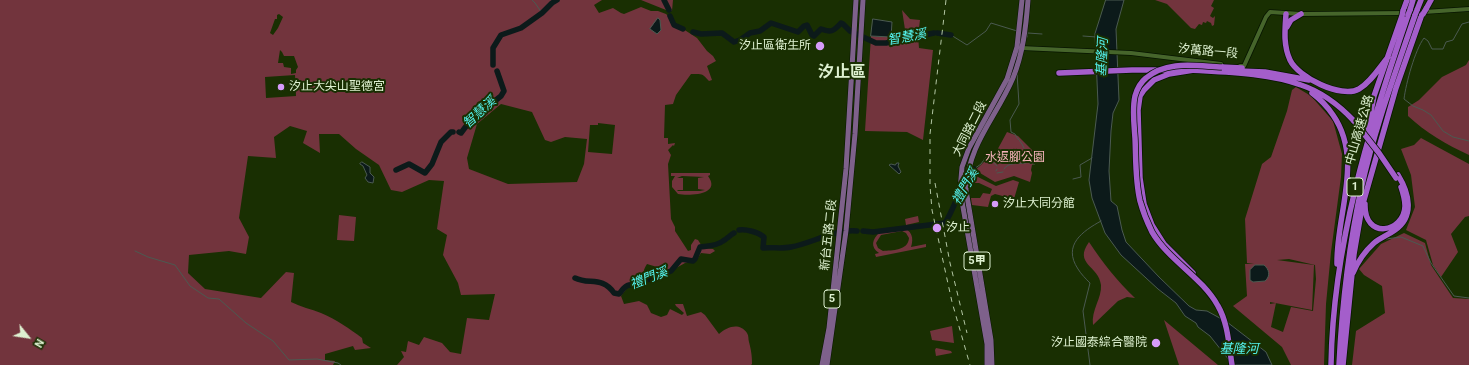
<!DOCTYPE html>
<meta charset="utf-8">
<style>
body{margin:0}
#map{position:relative;width:1469px;height:365px;overflow:hidden;background:#192f02;font-family:Roboto,sans-serif}
canvas{display:block}
.north{position:absolute;left:8px;top:317px;width:40px;height:40px;-webkit-text-stroke:3px #192f02;paint-order:stroke;rotate:120deg;font-size:11px;font-weight:700;line-height:16px;text-align:center;color:#def1d1}
.north::after{content:'';display:block;margin:auto;width:14px;height:18px;background:#def1d1;clip-path:polygon(50% 0,100% 100%,50% 72%,0 100%)}
</style>
<div id="map">
<canvas width="1469" height="365"></canvas>
<div class="north">N</div>
</div>
<script>
const g = document.querySelector('canvas').getContext('2d');
g.lineJoin = 'round';
function fillPath(path, color) { g.fillStyle = color; g.fill(path, 'evenodd'); }
function trace(path, color, width, dash) { g.strokeStyle = color; g.lineWidth = width; g.lineCap = dash ? 'butt' : 'round'; g.setLineDash(dash || []); g.stroke(path); }
function drawText(font, color, halo, rows, align = 'center') {
  g.font = font + ' Roboto,"Noto Sans TC",sans-serif'; g.lineWidth = 4; g.setLineDash([]); g.textBaseline = 'middle'; g.strokeStyle = halo; g.fillStyle = color; for (const [text, x, y, turn = 0] of rows) {
    g.save(); g.translate(x, y); g.rotate((+turn || 0) * Math.PI / 180); g.textAlign = isNaN(turn) ? turn : align; if (halo) g.strokeText(text, 0, 0); g.fillText(text, 0, 0); g.restore();
  }
}
const green = new Path2D(`
 M0 0H602L594 5 599 13 613 8 621 13 624 14 641 7 651 11H658L666 14 677 25 697 38 707 51 713 56 716 61 707 66 712 80 709 81C702 73 702 74 691 74L676 95 673 104 665 105 664 138H668V144L675 143 674 146 673 145 668 150 671 155 668 164 671 219 675 227V231L688 251 691 250V245L695 239 698 240 703 248 713 249 715 251 710 254 701 253 696 261 685 263 676 268 667 270 647 264C642 271 643 278 643 286L628 287 621 296 624 304 639 301 647 305 651 313 661 317 667 315 670 309 682 315 684 313 676 306 675 304H683L687 316 701 312 705 315 719 334C727 327 739 322 747 333 749 336 748 339 749 342 751 350 752 355 752 364L751 365H397L404 357 401 351 406 352 408 341 419 345 424 337 442 343 450 352 461 354 467 318 489 320 495 294 461 295 458 283 443 255 447 235 437 229 444 181 429 180 402 192 391 190 379 165 356 149 339 134H319L320 153 303 143 307 131 290 126 274 137 276 158 248 156 239 218 249 237 246 254 229 251 189 255 188 273 205 289 261 298 286 272 294 273 291 302C301 307 311 309 321 313 336 319 350 329 362 338L363 343 371 348 355 350 353 346 325 354V360L335 361 333 365H0ZM279 14 283 17 278 28 273 35 270 33 275 19H277V15ZM280 50 282 52 284 56H294L298 67 296 70V73L291 74V68L284 67 283 63H278ZM295 75 296 96 266 98 265 77ZM501 104 532 112 545 140 551 142 565 137 587 139 584 164 577 182 508 184 469 169 467 158 477 124ZM598 123 615 125 612 154 588 152 590 125H598Z
 M641 0H673L672 11 666 10Z
 M1155 0H1214L1211 6 1214 8 1210 16 1213 18 1215 16 1214 25 1212 26 1211 23 1207 21 1206 23 1203 22 1202 25 1199 24 1195 29 1191 28 1167 4Z
 M902 10 910 19 920 20 918 36 919 48 933 50 923 140 907 132 865 131 871 36 891 37 893 40 906 36Z
 M1469 60V155C1447 145 1425 132 1408 116V107L1419 100 1442 77 1466 65Z
 M1296 87 1311 96 1333 121 1342 154 1341 177 1331 252 1326 304 1324 365H1291L1282 347 1233 306 1247 296 1245 264H1254L1247 263 1245 219 1262 164 1271 157 1287 111 1292 90ZM1289 259 1315 265 1316 279 1313 311 1291 307 1283 332 1271 327 1276 303 1270 304V302L1312 310 1314 265 1277 260Z
 M1007 132 1018 136 1038 156C1039 161 1036 163 1032 165L1031 170 1032 173 1030 182 1014 176 995 182 975 170C982 165 985 159 994 156Z
 M1421 138 1469 164V216L1465 217 1451 234 1458 252 1441 277 1433 265 1426 240 1406 230 1415 207 1411 175 1401 149 1414 145Z
 M671 173H710V175L708 176C722 195 689 196 678 194L672 187V181L675 176H671ZM682 176 704 177 698 178V189L705 190 700 191H678L677 190H683V178H677Z
 M972 174 996 186 1013 180 1019 182 1014 199 995 194 991 196 988 207 972 205 971 198H980L983 193 990 194 992 189 979 183H971Z
 M339 215 356 217 354 241 337 240Z
 M918 216 919 222 906 225 905 219Z
 M902 228C912 230 914 238 911 247L926 244V247L876 257 875 254 879 253C870 247 872 239 880 232ZM902 231 906 233 909 238C908 251 892 250 883 251L878 248 876 243 881 235Z
 M1404 233 1425 243 1431 265 1453 298 1469 299V365H1352L1356 331 1385 313 1382 286 1364 275 1359 269 1381 244Z
 M1089 242C1103 263 1117 281 1135 298L1127 297 1118 301 1093 325C1091 310 1102 298 1101 285 1099 266 1073 264 1089 242Z
 M1164 320 1218 365H1179Z
 M952 326 954 343 932 340 930 331Z
 M936 348 951 351 952 353 936 356 935 350Z`);
const water = new Path2D(`
 M1106 0H1124L1116 29 1119 100 1113 113 1111 131 1109 171 1111 201 1117 206 1122 230 1126 242 1159 277 1189 306 1196 310 1207 311 1227 322 1266 352 1272 365H1233L1210 336 1198 327 1196 323 1185 316 1176 303 1158 289 1121 255 1105 233 1092 198 1089 180 1098 104 1095 34Z
 M658 18 660 20 661 30 657 34 650 29Z
 M873 19 892 22 891 37 871 36Z
 M362 162 370 167V173L374 177 373 183 368 182 365 178 367 175 363 166 360 164Z
 M897 163H899L898 166 901 172 899 174 889 165 891 164 895 165Z
 M1255 265H1264C1269 269 1271 276 1265 281L1253 282 1250 280V270Z`);
const stream = new Path2D(`
 M532 0 535 3 542 13
 M1469 22 1462 24 1453 40 1446 42 1443 49H1432L1428 41 1424 38C1415 50 1406 83 1404 99L1413 106 1423 110 1431 115 1443 131 1453 137 1469 141
 M1028 33 1042 34
 M951 35 967 45 986 31 991 23 1017 31
 M1083 36 1096 37
 M1027 37V33
 M1017 73 1019 104 1010 120 1011 132 1015 134C1017 139 1022 142 1024 148
 M1027 154 1034 164
 M1029 163 1034 164
 M974 169 981 164 986 157 989 156 992 161 997 166
 M1004 169C1008 162 1018 164 1026 163
 M996 171 997 169
 M997 173 1003 172
 M1073 179 1081 177 1080 165 1092 158
 M1386 239 1401 237 1423 246 1431 263 1454 296 1469 298
 M135 251 148 257 175 265 190 286 208 298 219 299 246 323 273 341 289 360 317 359 338 363 341 365
 M1090 365 1083 311 1090 283C1086 279 1081 274 1078 269 1062 245 1083 231 1101 221`);
const river = new Path2D(`
 M664 0 669 10
 M670 16 674 25 683 29
 M693 32 701 34 722 33 734 42 740 40 750 33 760 31 771 23 798 32 804 26 807 25 812 35 814 36 821 29C831 33 834 31 841 23L843 24 850 31 876 43H886L934 33
 M937 33 951 35
 M493 65V48L501 35 521 28 542 13 552 3 557 0
 M459 132 461 133 470 121 501 96 504 91 497 71
 M396 170 409 164 425 173 432 164 441 142 451 132H453
 M739 230C746 229 758 232 764 237L763 248C772 247 782 249 791 247 813 243 834 229 857 231
 M863 231 873 232 945 223C956 206 960 184 974 169
 M575 278C589 285 602 276 614 293L619 294C622 291 624 286 629 285 638 283 641 289 647 279L654 280 660 275 671 271 681 259 693 261 695 259 700 247C707 246 717 246 723 241 727 239 730 235 734 233`);
const tertiary = new Path2D(`
 M1424 12 1469 9
 M1021 48 1131 53 1221 64
 M1240 66H1244L1266 17 1270 12 1301 14 1405 13`);
const primary = new Path2D(`
 M822 365 829 328 846 169 856 0
 M827 365 846 231 855 134 863 0
 M987 365V344L960 190 962 167 969 148 1007 79 1017 47 1022 0
 M992 365 991 340 966 190C968 144 996 118 1013 78 1023 53 1026 27 1028 0`);
const motorway = new Path2D(`
 M1426 9 1431 0
 M1410 10 1413 0
 M1417 10 1421 0
 M1403 11 1407 0
 M1286 14C1285 29 1283 45 1290 60 1298 77 1341 99 1359 89 1371 82 1379 68 1388 57
 M1287 27 1291 20 1301 14
 M1222 67 1242 68
 M1191 70C1225 72 1269 73 1301 85 1322 92 1339 105 1354 121
 M1239 71 1265 72 1309 80
 M1059 73 1132 70H1179
 M1312 93C1320 99 1327 106 1333 115 1364 160 1336 214 1337 264
 M1367 132 1374 96 1402 16
 M1365 204C1364 240 1404 233 1405 206 1405 199 1403 193 1401 187
 M1193 273 1164 244 1152 225 1144 204 1140 178 1138 110 1140 96 1144 90 1154 80 1169 74 1194 70
 M1353 273C1358 261 1364 252 1374 243 1380 238 1388 235 1395 230 1415 216 1409 193 1398 175
 M1331 365C1333 244 1369 129 1408 15
 M1339 365C1342 305 1349 244 1362 185 1375 127 1396 71 1415 15
 M1343 365 1354 254 1362 207 1396 88 1422 14`);
const rail = new Path2D(`
 M946 0 930 134V186L932 210 952 302 970 365
 M935 183 950 263 967 333`);
const motorwayBridge = new Path2D(`
 M1423 14 1426 9
 M1408 15 1410 10
 M1415 15 1417 10
 M1402 16 1403 11
 M1222 67C1196 66 1167 60 1146 78 1141 82 1137 89 1135 96 1132 109 1134 124 1135 138 1136 159 1135 180 1140 201 1143 212 1147 222 1152 232 1169 261 1202 277 1218 306 1228 323 1229 346 1232 365
 M1354 121 1379 153 1396 178`);
const markers = [
 [820,46,5,"#d69bfa"],
 [281,87,4,"#d69bfa"],
 [995,204,4,"#d69bfa"],
 [937,228,5,"#d69bfa"],
 [1156,343,5,"#d69bfa"]
];
const shields = [
 [1355,187,16],
 [977,261,26],
 [832,299,16]
];
const shieldNames = [
 ["1",1355,187],
 ["5甲",977,261],
 ["5",832,299]
];
const poiNames = [
 ["汐止區衛生所",811,46,"right"],
 ["汐止大尖山聖德宮",289,87],
 ["汐止大同分館",1003,204],
 ["汐止",946,228],
 ["汐止國泰綜合醫院",1147,343,"right"]
];
const streetNames = [
 ["汐萬路一段",1208,52,5],
 ["大同路二段",970,129,-63],
 ["中山高速公路",1360,130,-74],
 ["新台五路二段",829,235,-84]
];
const parkNames = [
 ["水返腳公園",1015,158]
];
const waterNames = [
 ["智慧溪",907,38,-10],
 ["基隆河",1103,57,-87],
 ["智慧溪",480,113,-42],
 ["禮門溪",966,187,-60],
 ["禮門溪",649,279,-21],
 ["基隆河",1239,350]
];
const districtNames = [
 ["汐止區",842,73]
];
fillPath(green, '#72343d');
fillPath(water, '#0c1a1a');
trace(water, '#4b5a51', 1);
trace(stream, '#4b5a51', 1);
trace(river, '#0c1a1a', 5.5);
trace(tertiary, '#071500', 5.5);
trace(primary, '#071500', 6);
trace(motorway, '#071500', 7);
trace(tertiary, '#46652b', 4);
trace(primary, '#7e618b', 5);
trace(motorway, '#a45ecb', 5.5);
trace(rail, '#b3c7a4', 1, [5, 5]);
trace(motorwayBridge, '#071500', 7, []);
trace(motorwayBridge, '#a45ecb', 5.5);
for (const [x, y, r, color] of markers) { const dot = new Path2D(); dot.arc(x, y, r, 0, 2 * Math.PI); g.fillStyle = color; g.fill(dot); trace(dot, '#192f02', 1.5); }
for (const [x, y, w] of shields) { const box = new Path2D(); box.roundRect(x - w / 2, y - 9, w, 18, 3); g.fillStyle = '#192f02'; g.fill(box); trace(box, '#def1d1', 1); }
drawText('bold 11px', '#def1d1', null, shieldNames);
drawText('12px', '#def1d1', '#192f02', poiNames, 'left');
drawText('12px', '#def1d1', '#192f02', streetNames);
drawText('12px', '#f7b4bb', '#192f02', parkNames);
drawText('italic 13px', '#54f2ed', '#192f02', waterNames);
drawText('bold 16px', '#def1d1', '#192f02', districtNames);
</script>
